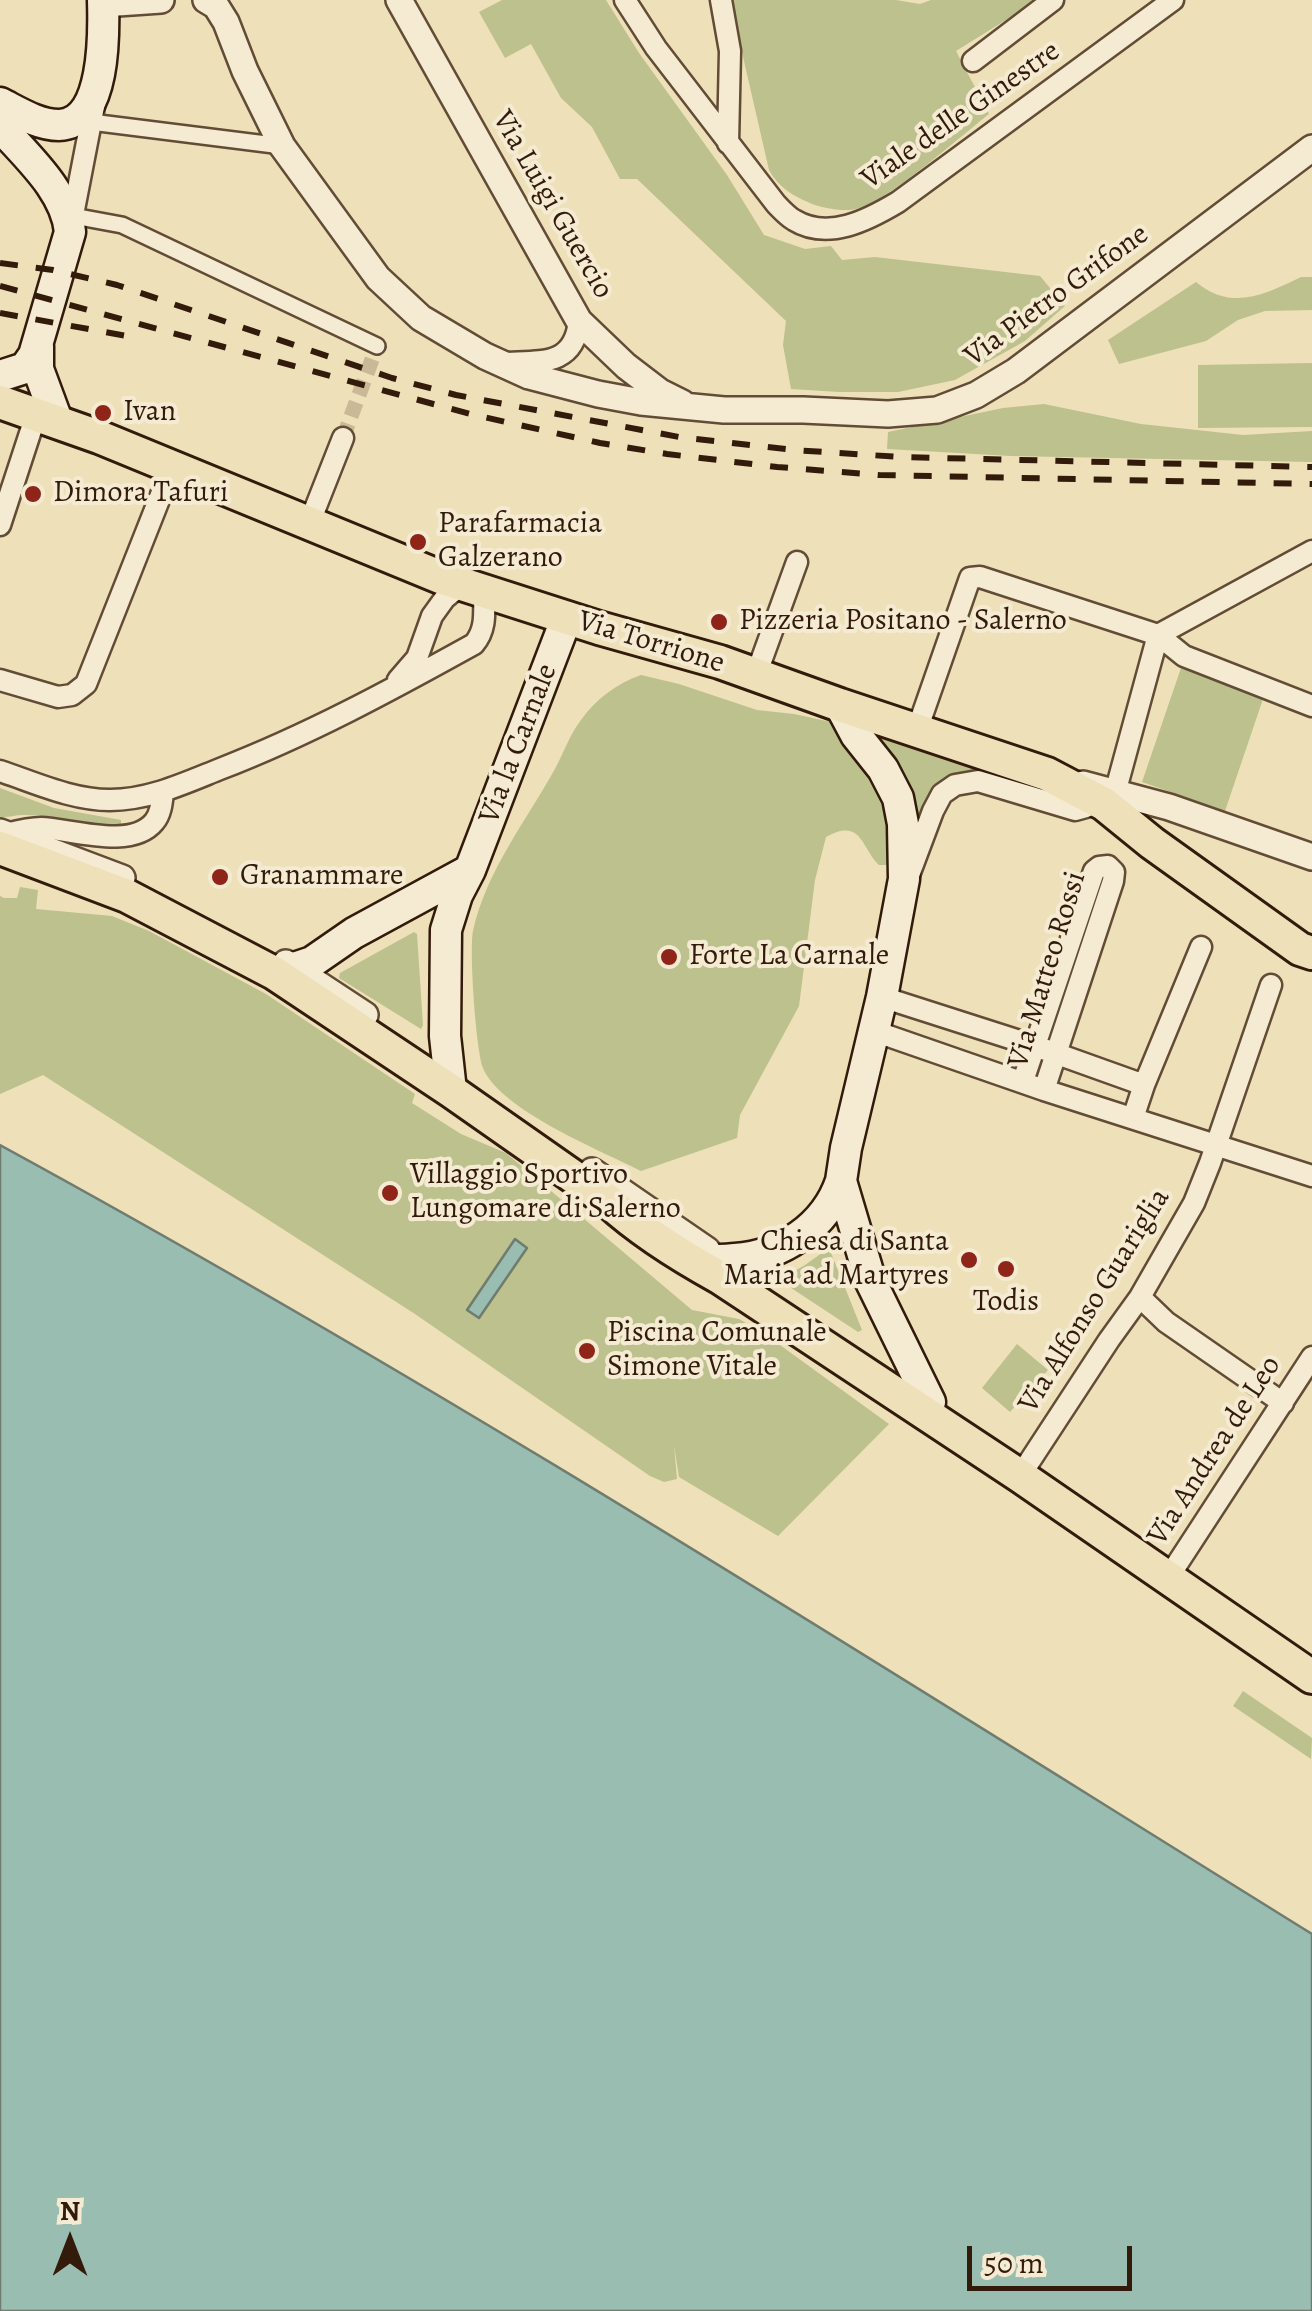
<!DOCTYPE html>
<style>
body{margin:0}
#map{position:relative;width:1312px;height:2311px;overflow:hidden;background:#eee0b9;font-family:Alegreya,serif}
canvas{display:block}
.north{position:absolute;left:20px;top:2191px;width:100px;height:100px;-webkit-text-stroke:8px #f4ebd2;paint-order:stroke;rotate:0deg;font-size:28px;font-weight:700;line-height:40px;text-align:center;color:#331b0b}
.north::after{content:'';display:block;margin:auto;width:35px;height:45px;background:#331b0b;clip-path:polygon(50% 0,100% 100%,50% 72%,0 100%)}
.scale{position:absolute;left:967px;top:2246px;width:165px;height:45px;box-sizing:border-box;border:5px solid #331b0b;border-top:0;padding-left:12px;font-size:30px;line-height:35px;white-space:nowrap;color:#331b0b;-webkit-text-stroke:8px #f4ebd2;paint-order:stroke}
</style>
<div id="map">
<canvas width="1312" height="2311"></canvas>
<div class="north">N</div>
<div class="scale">50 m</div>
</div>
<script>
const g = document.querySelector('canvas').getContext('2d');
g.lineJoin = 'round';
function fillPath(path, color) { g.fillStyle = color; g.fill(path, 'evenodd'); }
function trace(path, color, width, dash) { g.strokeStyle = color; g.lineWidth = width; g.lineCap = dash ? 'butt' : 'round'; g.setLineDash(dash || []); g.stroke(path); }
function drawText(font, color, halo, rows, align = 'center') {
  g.font = font + ' Alegreya,serif'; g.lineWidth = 8; g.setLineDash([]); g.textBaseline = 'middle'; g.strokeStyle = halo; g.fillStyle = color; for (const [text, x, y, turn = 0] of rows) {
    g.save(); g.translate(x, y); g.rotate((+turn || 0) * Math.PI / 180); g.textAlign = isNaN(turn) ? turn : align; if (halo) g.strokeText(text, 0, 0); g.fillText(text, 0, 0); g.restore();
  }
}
const green = new Path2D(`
 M502 0H606L639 53 727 175 764 235 805 249 831 246 842 260 875 257 1040 276 1065 306 1025 341 955 380 898 392H839L791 389 783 345 786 321 637 179H620L592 127 561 98 531 44 505 58 479 12Z
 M730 0H896L920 4 931 0H1038L956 51 989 114C962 135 885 204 856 209 843 212 822 208 810 203 793 196 778 187 769 170Z
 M1301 277H1312V310L1265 311 1238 320 1206 341 1119 364 1108 340 1196 282C1232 312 1265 294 1301 277Z
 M1312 363V427L1198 428V365Z
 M1044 404 1141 424 1243 435 1312 431V462L1011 456 887 449 888 432 1003 408Z
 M1181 668 1264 696 1225 811 1142 782Z
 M641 675 679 684 757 710 794 714 831 722 850 740 892 806V860L886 865H879C861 848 862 817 826 837L815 880 799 1006 740 1115 737 1138 641 1171C600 1150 500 1110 483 1068 476 1050 469 950 473 931 486 871 527 820 556 767 564 752 570 734 581 720 597 698 616 684 641 675Z
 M874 730 1003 771 974 773 925 806 914 824 898 775Z
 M0 788 54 808 121 820V827C88 831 57 814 24 815 16 815 8 817 0 818Z
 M20 887 38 890 36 909 112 916 149 931 266 994 415 1094 412 1103 461 1134 506 1153 692 1310 739 1319 762 1332 889 1424 778 1536 679 1477 674 1445 677 1479 664 1482 650 1476 415 1314 43 1075 0 1094V896L4 898H17Z
 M414 932 417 934 423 1025 421 1029 339 978 340 973Z
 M829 1248 862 1330 858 1332 779 1280 805 1265Z
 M1017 1344 1048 1370 1010 1412 982 1388Z
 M1243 1691 1312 1738 1311 1759 1233 1706Z`);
const water = new Path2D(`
 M0 1145C448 1389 879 1665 1312 1934V2311H0Z
 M515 1239 527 1248 479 1318 467 1310Z`);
const pedestrianTunnel = new Path2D(`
 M343 438 377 346`);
const pedestrian = new Path2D(`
 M91 122 282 146
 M68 215 122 225 377 346`);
const minor = new Path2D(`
 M625 0 656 48 776 204C781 209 787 216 794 220 828 241 868 220 898 202L1173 0
 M721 0 730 51 728 143
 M973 61 1053 0
 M71 225 95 101
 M503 363C540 361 574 367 579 321
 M309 524 343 438
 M0 525 36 415
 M756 675 797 562
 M0 680 58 697 72 695 86 684 172 467
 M398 680 417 658 432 616 445 598 462 584
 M917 730 970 578 980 577 1158 635 1184 656 1312 706
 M0 771C36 783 72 800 110 800 149 800 185 783 220 769 308 735 391 690 474 644 487 629 484 611 484 592
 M1115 793 1158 635 1312 551
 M2 835C14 832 28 828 41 828 71 829 131 850 154 822 161 814 162 802 163 792
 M909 875 933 811 942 794 955 785 978 781 1075 810 1086 807 1096 800
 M882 997 1035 1046 1144 1085
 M874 1031 1044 1090 1312 1176
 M1023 1081 1094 871 1099 867 1108 866 1114 872 1113 881 1044 1090
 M1133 1118 1144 1085 1201 947
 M1140 1297 1166 1322 1283 1403
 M1020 1476 1109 1340 1140 1297 1194 1203 1210 1163 1271 985
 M1168 1578 1312 1357`);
const tertiary = new Path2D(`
 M206 0 216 6 226 22 245 71 282 146 378 278 421 318 485 356 529 376 598 394 641 402 724 410H803L888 414 937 410 976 395 1016 371 1312 148
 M399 0 579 321 626 366 660 392 682 403
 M103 4 161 0
 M1083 784 1169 807 1312 857
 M0 832 122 878
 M286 963 365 1015
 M592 1171 707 1250`);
const secondary = new Path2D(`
 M0 103C18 112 38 125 59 125 106 124 104 32 103 0
 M0 126C26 156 66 190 70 232L34 355 25 368 0 376
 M38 346V369L58 423
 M840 705 856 735 883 769 898 798 903 824 904 879 882 997 846 1148 841 1181 871 1282 930 1402
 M294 968 312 962 354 933 470 870 567 617
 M451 1091 445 1036 446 930 457 895 470 870
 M684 1246C690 1250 697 1256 704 1258 713 1261 725 1260 735 1259 782 1256 826 1226 841 1181`);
const primary = new Path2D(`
 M0 402 99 437 440 577 599 628 720 662 840 705 1047 774 1104 804 1152 843 1300 949 1312 953
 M0 848 127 896 274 973 451 1091 608 1201C642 1232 679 1255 719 1277L1020 1476 1312 1677`);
const rail = new Path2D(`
 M0 263 53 270 117 285 392 378 456 395 679 437 794 450 900 457 1312 467
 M0 286 470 414 600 443 667 454 777 467 879 475 1312 484
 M0 313 138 338`);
const markers = [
 [103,413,10,"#8f2418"],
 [33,494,10,"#8f2418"],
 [418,542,10,"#8f2418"],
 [719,622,10,"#8f2418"],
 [220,877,10,"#8f2418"],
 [669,957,10,"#8f2418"],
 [390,1193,10,"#8f2418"],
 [969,1260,10,"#8f2418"],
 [1006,1269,10,"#8f2418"],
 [587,1351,10,"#8f2418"]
];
const streetNames = [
 ["Viale delle Ginestre",961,116,-35],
 ["Via Luigi Guercio",552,205,60],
 ["Via Pietro Grifone",1057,296,-36],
 ["Via Torrione",651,643,17],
 ["Via la Carnale",519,744,-69],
 ["Via Matteo Rossi",1048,970,-73],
 ["Via Alfonso Guariglia",1095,1301,-58],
 ["Via Andrea de Leo",1215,1451,-57]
];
const poiNames = [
 ["Ivan",123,413],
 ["Dimora Tafuri",53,494],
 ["Parafarmacia",438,525],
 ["Galzerano",438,559],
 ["Pizzeria Positano - Salerno",739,622],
 ["Granammare",240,877],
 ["Forte La Carnale",689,957],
 ["Villaggio Sportivo",410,1176],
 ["Lungomare di Salerno",410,1210],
 ["Chiesa di Santa",949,1243,"right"],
 ["Maria ad Martyres",949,1277,"right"],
 ["Todis",1006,1303,"center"],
 ["Piscina Comunale",607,1334],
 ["Simone Vitale",607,1368]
];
fillPath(green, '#bcc18d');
fillPath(water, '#99bdb1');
trace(water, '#707c6f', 2.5);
trace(pedestrianTunnel, '#c9b996', 15, [15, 8]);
trace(pedestrian, '#624c36', 20);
trace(minor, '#624c36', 25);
trace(tertiary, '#624c36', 30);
trace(secondary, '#331b0b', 35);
trace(primary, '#331b0b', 38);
trace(pedestrian, '#f4ebd2', 15);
trace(minor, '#f4ebd2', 20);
trace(tertiary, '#f4ebd2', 25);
trace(secondary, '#f4ebd2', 30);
trace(primary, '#eee0b9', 32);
trace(rail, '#331b0b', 6, [18, 18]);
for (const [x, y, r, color] of markers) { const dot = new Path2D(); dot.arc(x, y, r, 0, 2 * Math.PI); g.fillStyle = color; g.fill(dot); trace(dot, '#f4ebd2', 4); }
drawText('30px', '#331b0b', '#f4ebd2', streetNames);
drawText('30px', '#331b0b', '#f4ebd2', poiNames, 'left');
</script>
